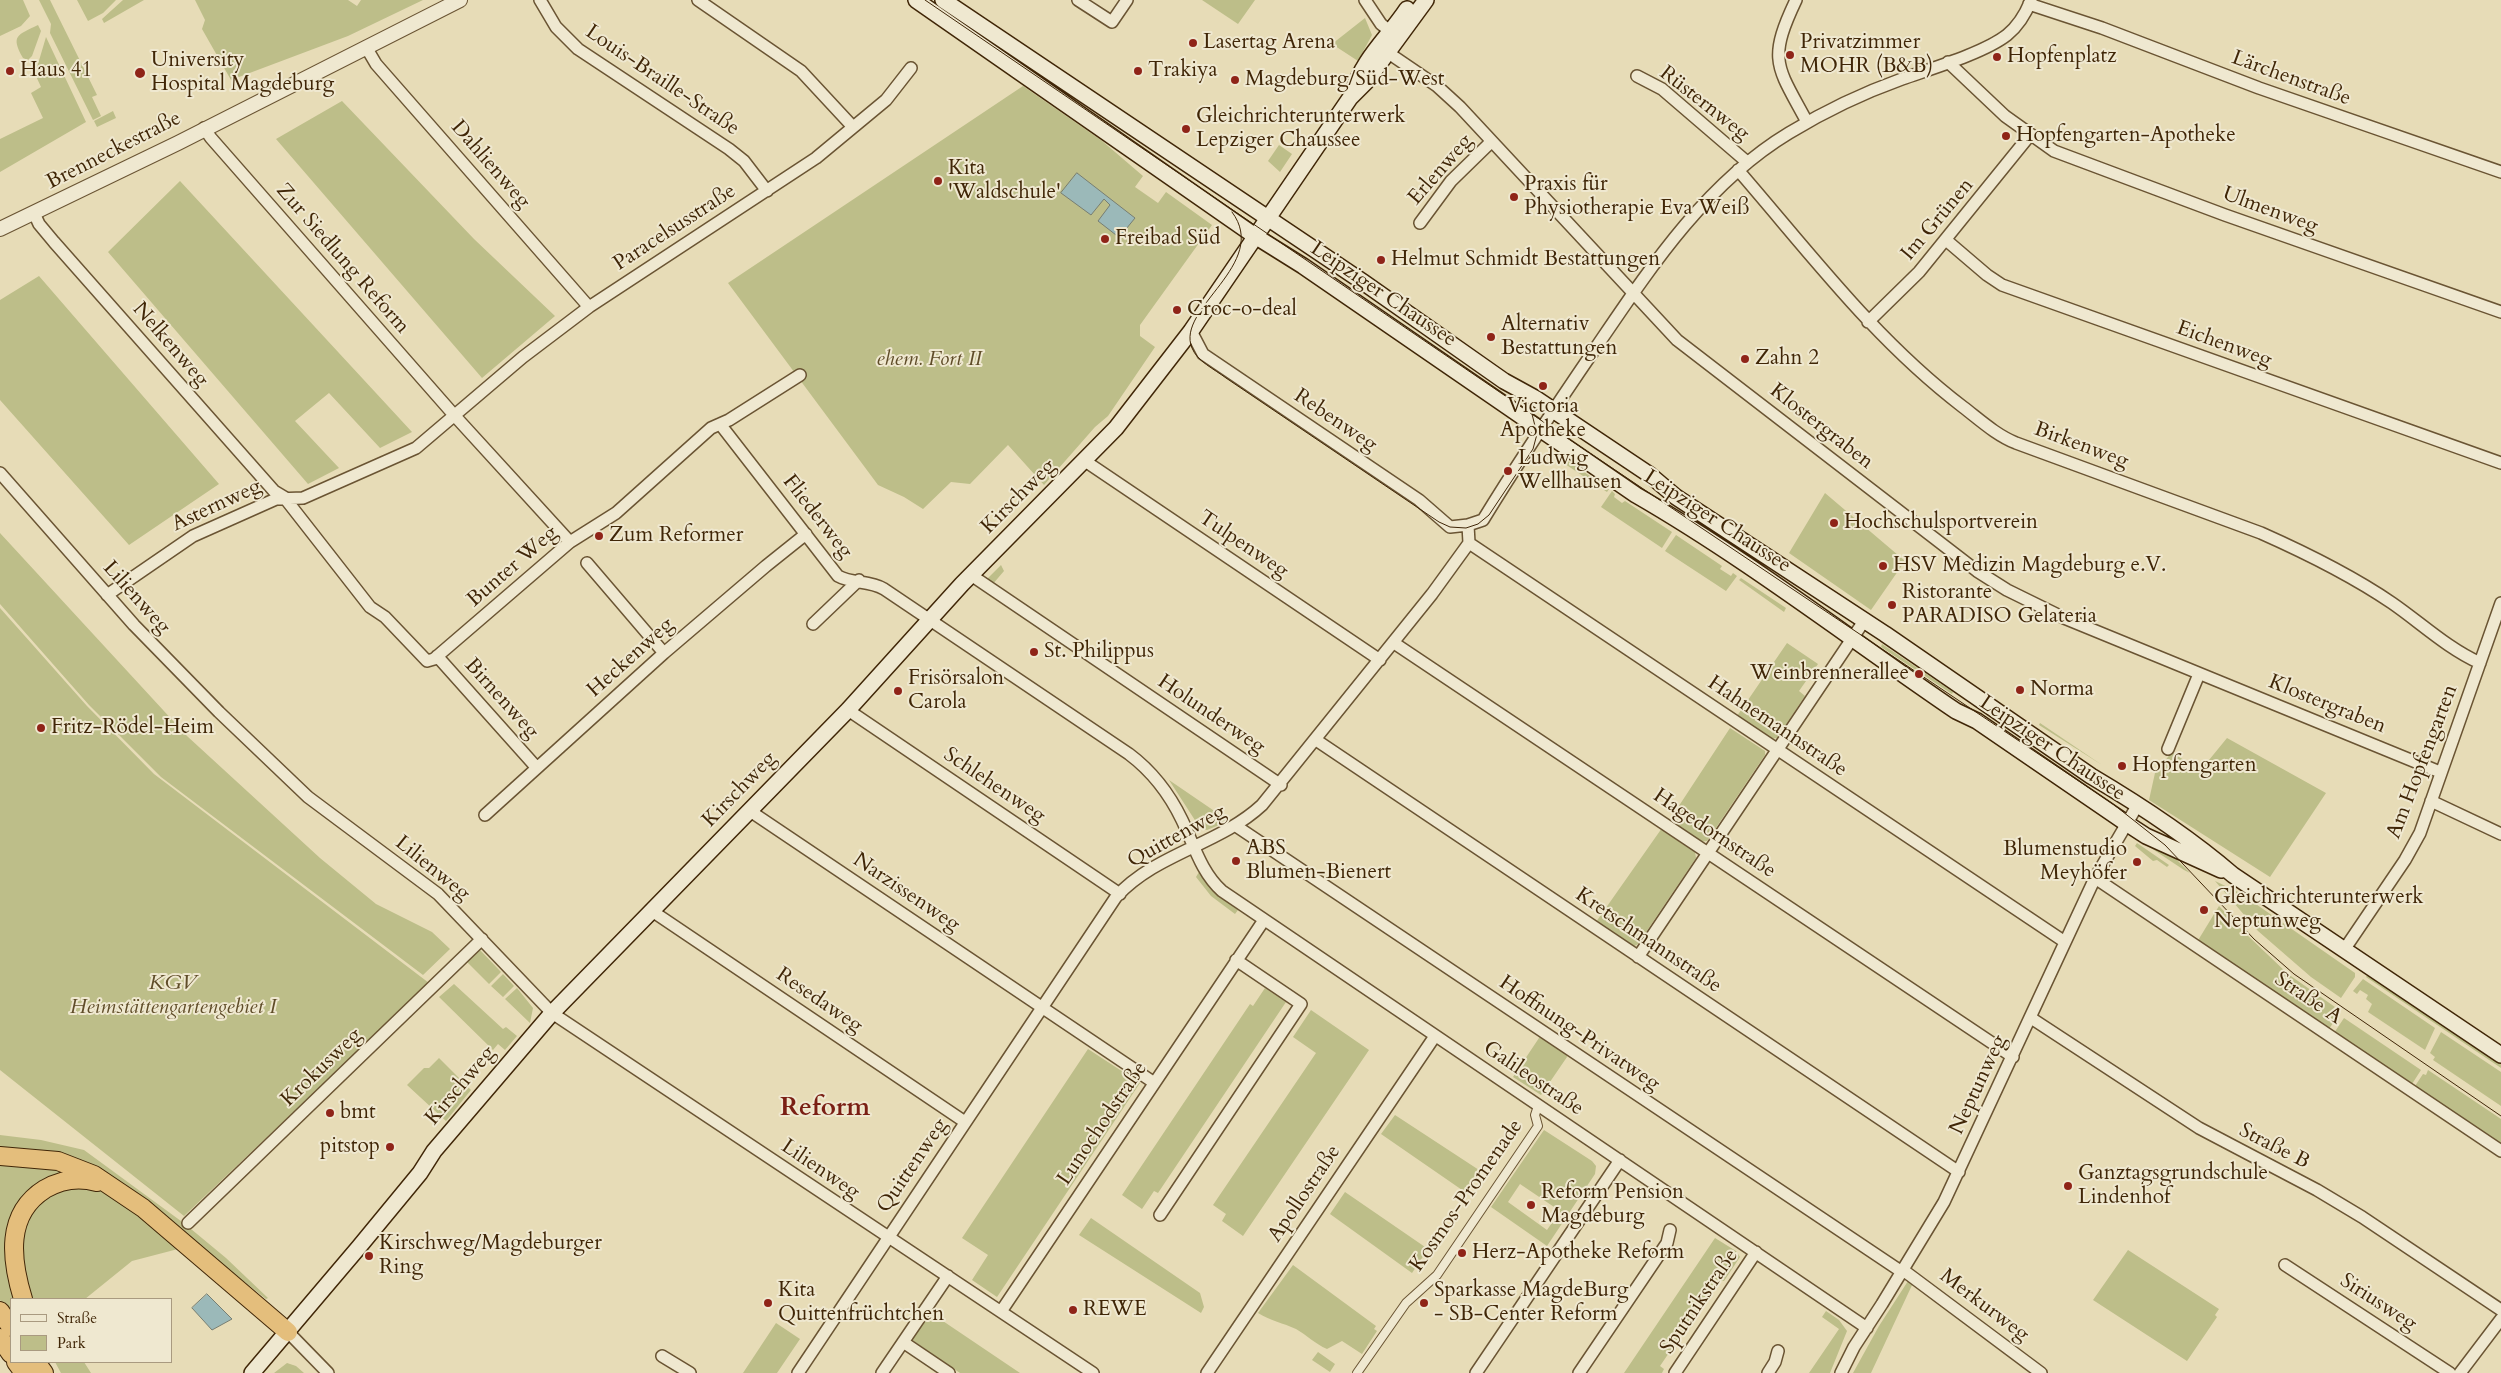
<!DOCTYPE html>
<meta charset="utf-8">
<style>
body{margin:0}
#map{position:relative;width:2501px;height:1373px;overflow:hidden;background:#e7dcb7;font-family:Cardo,serif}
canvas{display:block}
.legend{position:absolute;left:10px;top:1298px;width:162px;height:65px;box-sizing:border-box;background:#efe8d0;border:1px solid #a99a80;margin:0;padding:6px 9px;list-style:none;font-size:15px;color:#402607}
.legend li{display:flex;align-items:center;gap:10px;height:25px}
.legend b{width:25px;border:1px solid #a99a80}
</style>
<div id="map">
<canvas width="2501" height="1373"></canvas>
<ul class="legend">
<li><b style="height:6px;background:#efe8d0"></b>Straße</li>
<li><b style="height:14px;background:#bdbe89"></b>Park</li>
</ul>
</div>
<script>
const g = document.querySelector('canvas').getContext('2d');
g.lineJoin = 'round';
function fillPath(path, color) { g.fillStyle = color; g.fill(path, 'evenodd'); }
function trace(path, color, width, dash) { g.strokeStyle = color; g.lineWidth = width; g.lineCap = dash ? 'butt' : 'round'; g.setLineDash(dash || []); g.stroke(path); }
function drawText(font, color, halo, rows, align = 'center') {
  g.font = font + ' Cardo,serif'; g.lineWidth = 4; g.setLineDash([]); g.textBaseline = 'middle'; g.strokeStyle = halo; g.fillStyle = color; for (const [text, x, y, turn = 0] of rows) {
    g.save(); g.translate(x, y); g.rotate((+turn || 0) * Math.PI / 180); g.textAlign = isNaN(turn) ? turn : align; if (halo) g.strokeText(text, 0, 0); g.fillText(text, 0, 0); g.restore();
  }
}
const green = new Path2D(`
 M0 0H23L30 16 21 26 0 36Z
 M39 0H50L97 95 92 97 101 116 93 120 50 33 51 24Z
 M77 0H116L103 13 88 21Z
 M123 0H144L104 23 102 19Z
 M195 0H348L357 6 361 0H423L348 36 231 80 202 29 205 20Z
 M1202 0H1255L1238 24Z
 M1365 18 1372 35 1358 61 1332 44Z
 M38 25 41 31 32 56 28 60 23 58C10 35 18 35 38 25Z
 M46 37 86 122 0 172V139L43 118 31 93 41 87 35 74Z
 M1023 86 1101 140 1143 176 1135 187 1158 203 1166 192 1212 225 1140 325V336L1155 347 1108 416 1095 427 1044 485 1008 445 970 484 951 482 923 509 904 497 878 485 728 283Z
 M342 101 474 239 555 316 482 378 276 139Z
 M113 111 116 118 97 127 94 121Z
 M1279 145 1292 154 1280 172 1268 161Z
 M180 181 412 432 380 448 329 393 295 421 339 468 308 484 108 252Z
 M39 276 219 484 129 545 0 400V300Z
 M1565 459 1609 489 1607 492 1562 462Z
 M1612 491 1615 494 1614 497 1622 503 1625 501 1672 532 1662 548 1601 507Z
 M1825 493 1905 561 1871 610 1789 553Z
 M0 533 187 736 320 858 376 904 432 932 450 949 423 975 161 777 89 705 0 604Z
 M1676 535 1722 566 1720 569 1731 576 1733 573 1737 576 1726 591 1665 551Z
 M1001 565 1004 571 992 585 987 579Z
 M1741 578 1786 608 1784 612 1739 580Z
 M0 608 87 706 154 774 429 983 184 1216 0 1070Z
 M1787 643 1818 664 1799 691 1805 696 1777 738 1771 739 1737 716Z
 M1882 644 1953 692 1952 694 1881 647Z
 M2040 723 2102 765 2039 725Z
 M1730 728 1765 751V755L1707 841 1700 842 1669 821Z
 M2227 738 2326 793 2270 877 2149 800 2155 773 2172 752 2200 771Z
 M1169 780 1229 821 1207 830 1200 828Z
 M1662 828 1695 852 1696 858 1638 944 1633 947 1596 922Z
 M2142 842 2168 851 2190 873 2184 870Z
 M2137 843 2169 865 2167 867 2157 860 2153 861 2135 846Z
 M1199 872 1214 890 1238 910 1235 914 1211 896 1196 877Z
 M2215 881 2240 893 2355 973V977L2341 998 2311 977 2258 931Z
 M2219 906 2242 930 2239 933 2242 936 2246 934 2288 974 2335 1007 2332 1012 2337 1017 2329 1029 2197 942Z
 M480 950 501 972 489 984 467 962Z
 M503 974 514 986 503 997 491 986Z
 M2368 974 2501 1063V1068L2366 977Z
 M2363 979 2435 1028 2425 1050 2368 1012 2372 1004 2366 999 2368 995 2360 990 2357 994 2353 991Z
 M454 984 503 1029 506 1027 517 1036 505 1050 498 1044 493 1050 439 997Z
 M517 988 533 1008 530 1023 505 999Z
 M1265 988 1286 1002 1158 1193 1154 1191 1142 1209 1122 1195 1250 1004 1253 1006Z
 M1311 1010 1369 1050 1243 1236 1222 1221 1226 1214 1213 1205 1316 1053 1293 1037Z
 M2344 1018 2421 1070 2412 1084 2409 1085 2334 1033Z
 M2441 1032 2501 1072V1106L2433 1060 2435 1057 2430 1053Z
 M1541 1035 1566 1053 1567 1057 1541 1095 1513 1077Z
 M1088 1049 1140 1083 997 1297 972 1280 988 1255 962 1238Z
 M439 1058 471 1090 446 1121 407 1085 424 1068H429Z
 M2428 1070 2501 1119V1144L2415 1086 2423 1074 2426 1075Z
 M1395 1115 1479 1170 1465 1192 1381 1134Z
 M1544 1130 1592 1161 1596 1166 1595 1174 1547 1246 1491 1207ZM1520 1184 1560 1211 1547 1230 1508 1202Z
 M0 1135 41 1140 84 1150 185 1224 226 1258 268 1298 266 1299 122 1185 56 1154 35 1149 0 1148Z
 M0 1162 76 1171 24 1200 18 1299H11V1316L0 1300Z
 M64 1187 102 1189 114 1194 178 1249 132 1261 85 1299H30L20 1242 32 1207Z
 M1345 1192 1428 1249 1412 1273 1330 1214Z
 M1091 1218 1200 1293 1204 1307 1201 1313 1079 1235Z
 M1715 1238 1736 1251 1740 1257 1724 1281H1718L1660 1366 1664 1369 1662 1373H1624Z
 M2128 1250 2219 1309 2215 1315 2217 1317 2187 1361 2093 1300Z
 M1293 1265 1376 1326 1374 1329 1377 1331 1362 1354 1342 1341 1327 1349C1315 1344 1307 1335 1296 1329 1283 1323 1271 1321 1258 1313Z
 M1908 1281 1913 1283 1871 1373H1853L1879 1326Z
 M1826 1311 1839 1320 1847 1331 1830 1373H1809L1839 1329 1822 1317Z
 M931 1313 1020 1373H960L912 1340Z
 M776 1323 800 1339 777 1373H743Z
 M1318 1352 1335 1364 1330 1372 1312 1360Z
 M55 1362H84L91 1373H61Z
 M287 1363 296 1366 304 1373H274Z`);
const water = new Path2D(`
 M1077 173 1135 218 1122 234 1116 235 1098 221 1110 205 1104 199 1091 215 1061 193Z
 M207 1294 232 1319 212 1330 192 1308Z`);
const pedestrian = new Path2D(`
 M1357 1373 1406 1303 1437 1275 1538 1126 1535 1115 1538 1106`);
const minor = new Path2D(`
 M540 0 556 27 578 49 729 149 744 161 767 191
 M698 0 801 71 853 127
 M1078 0 1112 22 1127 0
 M1365 0 1381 24 1396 36
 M1796 0C1767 61 1777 66 1807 122
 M2029 4 2102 28 2259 88 2501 172
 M366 47 376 64 589 307
 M1387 52 1437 86 1460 107 1677 340 1977 571 2007 590 2064 618 2440 772
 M1948 62 2005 116 2054 151 2225 215 2501 312
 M1637 76 1662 89 1747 162
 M204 128 211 138 454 415 570 542
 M1738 170C1810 253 1875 340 1963 407 1980 420 1996 435 2016 443L2261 533C2306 553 2351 575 2392 603 2421 623 2447 648 2480 663
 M34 213 39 224 54 242 274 491 284 497 370 607 385 617 427 661 434 659 570 542 616 513 711 428 729 420 800 375
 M1420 223 1451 181 1491 142
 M1946 240 1987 275 2002 285 2501 463
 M1868 322 1919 272 2030 135
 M1191 331 1203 354 1419 500 1450 527 1468 525 1483 520C1519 461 1558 403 1597 346 1650 268 1706 183 1789 133 1825 111 1863 93 1902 79 1930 69 1984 53 2007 35 2018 26 2026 13 2031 0
 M720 424 838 576C852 584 869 580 884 589L1129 754C1153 772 1169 793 1182 820 1194 845 1201 872 1222 891L1867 1328
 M1085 461 1380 660
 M0 473 134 625 219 712 308 797 438 894 552 1013 1093 1373
 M1469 543 2065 942
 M587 563 664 653
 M971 575 1281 785
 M107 595 193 536 276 499 303 498 416 448 523 357 589 307 816 158 886 100 911 68
 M813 624 859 580
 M1394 643 2013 1057
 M437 656 537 768
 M848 710 1120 894
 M1316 740 1959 1172
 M2168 749 2199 674
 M2431 801 2501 834
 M750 811 1153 1082
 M485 815 664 653 766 566 806 534
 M1236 826 1902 1272
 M2095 878 2501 1151
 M652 911 965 1122
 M2344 950 2405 860 2420 833 2501 603
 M1638 957 1864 621
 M2031 1018 2199 1128 2317 1190 2362 1217 2501 1310
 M1160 1215 1301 1004 1236 960
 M188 1223 482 939
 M2285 1265 2450 1373
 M1903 1270 2041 1373
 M1002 1310 1264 920
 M288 1332 328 1373
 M903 1342 949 1373
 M662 1356 690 1373
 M798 1373 1116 897C1156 853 1219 845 1262 805L1432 594 1469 543 1468 525
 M882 1373 948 1276
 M1207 1373 1435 1036
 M1476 1373 1620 1160
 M1579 1373 1667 1243 1670 1230
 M1675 1373 1756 1252
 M1768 1373 1775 1362 1778 1351
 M1841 1373 1854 1347 1882 1304 1944 1202 2095 878 2137 806
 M2460 1373 2501 1319`);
const tertiary = new Path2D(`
 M0 229 178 143 460 0`);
const secondary = new Path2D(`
 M916 0 1255 236 1303 266 1636 495C1747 559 1850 639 1956 711L1977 721 2126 823 2146 836 2221 870
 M943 0 1363 282 1504 381 1535 398 1650 475 1676 497 1885 634 2091 776C2140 805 2190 838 2233 875L2501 1055
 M1352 94C1363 58 1387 39 1407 9
 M252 1373 359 1247 420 1173 434 1151 552 1013 848 710 962 584 1116 428 1191 331 1350 98 1366 82 1426 0`);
const trunk = new Path2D(`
 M0 1156 58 1161 94 1175 143 1208 288 1332
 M23 1299C11 1260 5 1214 45 1189 62 1179 79 1177 97 1182
 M0 1311 11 1327
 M0 1338 11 1354
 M16 1362 24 1373
 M36 1362 44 1373`);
const tram = new Path2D(`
 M925 0 1545 423 2113 804 2165 845 2254 939 2294 974 2501 1116
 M1232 212C1271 264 1175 308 1192 348 1197 361 1214 369 1226 378L1439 522 1450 527 1466 528 1478 524 1489 515 1533 449 1537 434 1532 414`);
const markers = [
 [1193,43,5,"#8f2418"],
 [1790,55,5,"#8f2418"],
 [1997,57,5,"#8f2418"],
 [10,71,5,"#8f2418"],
 [1138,71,5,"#8f2418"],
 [140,73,6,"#8f2418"],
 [1235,80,5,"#8f2418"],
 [1186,129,5,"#8f2418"],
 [2006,136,5,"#8f2418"],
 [938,181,5,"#8f2418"],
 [1514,197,5,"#8f2418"],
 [1105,239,5,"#8f2418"],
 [1381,260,5,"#8f2418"],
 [1177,310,5,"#8f2418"],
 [1491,337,5,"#8f2418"],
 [1745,359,5,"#8f2418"],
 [1543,386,5,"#8f2418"],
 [1508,471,5,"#8f2418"],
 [1834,523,5,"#8f2418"],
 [599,536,5,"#8f2418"],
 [1883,566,5,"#8f2418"],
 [1892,605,5,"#8f2418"],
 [1034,652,5,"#8f2418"],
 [1919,674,5,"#8f2418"],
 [2020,690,5,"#8f2418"],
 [898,691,5,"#8f2418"],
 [41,728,5,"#8f2418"],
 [2122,766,5,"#8f2418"],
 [1236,861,5,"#8f2418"],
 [2137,862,5,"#8f2418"],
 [2204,910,5,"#8f2418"],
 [330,1113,5,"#8f2418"],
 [390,1147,5,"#8f2418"],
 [2068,1186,5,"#8f2418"],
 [1531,1205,5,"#8f2418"],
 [1462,1253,5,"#8f2418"],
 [369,1256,5,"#8f2418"],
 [768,1303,5,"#8f2418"],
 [1424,1303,5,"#8f2418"],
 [1073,1310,5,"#8f2418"]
];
const poiNames = [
 ["Lasertag Arena",1203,43],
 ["Privatzimmer",1800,43],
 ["MOHR (B&B)",1800,67],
 ["Hopfenplatz",2007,57],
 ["University",151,61],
 ["Hospital Magdeburg",151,85],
 ["Haus 41",20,71],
 ["Trakiya",1148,71],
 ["Magdeburg/Süd-West",1245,80],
 ["Gleichrichterunterwerk",1196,117],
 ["Lepziger Chaussee",1196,141],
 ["Hopfengarten-Apotheke",2016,136],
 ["Kita",948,169],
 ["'Waldschule'",948,193],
 ["Praxis für",1524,185],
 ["Physiotherapie Eva Weiß",1524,209],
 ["Freibad Süd",1115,239],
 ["Helmut Schmidt Bestattungen",1391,260],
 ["Croc-o-deal",1187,310],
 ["Alternativ",1501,325],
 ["Bestattungen",1501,349],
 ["Zahn 2",1755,359],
 ["Victoria",1543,407,"center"],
 ["Apotheke",1543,431,"center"],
 ["Ludwig",1518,459],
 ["Wellhausen",1518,483],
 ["Hochschulsportverein",1844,523],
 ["Zum Reformer",609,536],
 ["HSV Medizin Magdeburg e.V.",1893,566],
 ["Ristorante",1902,593],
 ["PARADISO Gelateria",1902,617],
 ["St. Philippus",1044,652],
 ["Weinbrennerallee",1909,674,"right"],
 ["Frisörsalon",908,679],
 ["Carola",908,703],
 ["Norma",2030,690],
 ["Fritz-Rödel-Heim",51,728],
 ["Hopfengarten",2132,766],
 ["ABS",1246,849],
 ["Blumen-Bienert",1246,873],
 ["Blumenstudio",2127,850,"right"],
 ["Meyhöfer",2127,874,"right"],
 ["Gleichrichterunterwerk",2214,898],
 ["Neptunweg",2214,922],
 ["bmt",340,1113],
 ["pitstop",380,1147,"right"],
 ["Ganztagsgrundschule",2078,1174],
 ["Lindenhof",2078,1198],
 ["Reform Pension",1541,1193],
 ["Magdeburg",1541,1217],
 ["Kirschweg/Magdeburger",379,1244],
 ["Ring",379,1268],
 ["Herz-Apotheke Reform",1472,1253],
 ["Kita",778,1291],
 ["Quittenfrüchtchen",778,1315],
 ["Sparkasse MagdeBurg",1434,1291],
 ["- SB-Center Reform",1434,1315],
 ["REWE",1083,1310]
];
const streetNames = [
 ["Lärchenstraße",2291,79,20],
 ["Louis-Braille-Straße",662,81,34],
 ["Rüsternweg",1704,104,38],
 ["Brenneckestraße",114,151,-27],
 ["Dahlienweg",490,165,49],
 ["Erlenweg",1441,170,-49],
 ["Ulmenweg",2270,211,20],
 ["Im Grünen",1938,220,-50],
 ["Paracelsusstraße",675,228,-33],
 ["Zur Siedlung Reform",342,259,49],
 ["Leipziger Chaussee",1383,295,34],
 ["Nelkenweg",170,345,49],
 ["Eichenweg",2224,345,20],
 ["Rebenweg",1335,421,34],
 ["Klostergraben",1821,427,38],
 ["Birkenweg",2081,446,20],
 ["Kirschweg",1019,497,-45],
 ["Asternweg",217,506,-25],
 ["Fliederweg",817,517,52],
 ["Leipziger Chaussee",1717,522,33],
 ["Tulpenweg",1243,545,34],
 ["Bunter Weg",513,567,-41],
 ["Lilienweg",136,598,48],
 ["Heckenweg",631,658,-42],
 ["Birnenweg",501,699,48],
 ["Klostergraben",2327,705,22],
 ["Holunderweg",1211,715,34],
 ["Hahnemannstraße",1777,727,34],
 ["Leipziger Chaussee",2052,749,34],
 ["Am Hopfengarten",2423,762,-69],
 ["Schlehenweg",994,786,34],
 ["Kirschweg",740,790,-46],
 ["Hagedornstraße",1714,834,34],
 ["Quittenweg",1177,837,-29],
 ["Lilienweg",432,869,39],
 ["Narzissenweg",906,893,34],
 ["Kretschmannstraße",1648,941,34],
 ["Straße A",2308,999,34],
 ["Resedaweg",819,1001,34],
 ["Hoffnung-Privatweg",1579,1034,34],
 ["Krokusweg",322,1068,-44],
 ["Galileostraße",1533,1079,34],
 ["Neptunweg",1979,1085,-65],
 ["Kirschweg",461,1086,-50],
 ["Lunochodstraße",1103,1124,-56],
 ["Straße B",2274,1147,27],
 ["Quittenweg",913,1166,-56],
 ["Lilienweg",820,1170,34],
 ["Apollostraße",1305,1194,-56],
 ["Kosmos-Promenade",1467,1196,-55],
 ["Sputnikstraße",1700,1302,-56],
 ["Siriusweg",2378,1303,33],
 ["Merkurweg",1984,1306,37]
];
const parkNames = [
 ["ehem. Fort II",929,360],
 ["KGV",173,984],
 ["Heimstättengartengebiet I",173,1008]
];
const districtNames = [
 ["Reform",825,1109]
];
fillPath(green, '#bdbe89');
fillPath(water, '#9bb9b9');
trace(water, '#777e72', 1);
trace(pedestrian, '#6a5433', 10);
trace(minor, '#6a5433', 14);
trace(tertiary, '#6a5433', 16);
trace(secondary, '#402607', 18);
trace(trunk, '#402607', 20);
trace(pedestrian, '#efe8d0', 8);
trace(minor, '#efe8d0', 11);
trace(tertiary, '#efe8d0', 14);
trace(secondary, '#efe8d0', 15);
trace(trunk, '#e4be7c', 18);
trace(tram, '#402607', 1);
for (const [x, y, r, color] of markers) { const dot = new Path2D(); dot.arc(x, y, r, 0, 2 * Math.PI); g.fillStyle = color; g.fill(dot); trace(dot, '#efe8d0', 2); }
drawText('21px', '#402607', '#efe8d0', poiNames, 'left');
drawText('21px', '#402607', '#efe8d0', streetNames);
drawText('italic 21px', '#5f4c28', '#efe8d0', parkNames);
drawText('bold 26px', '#7a1f14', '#efe8d0', districtNames);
</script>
